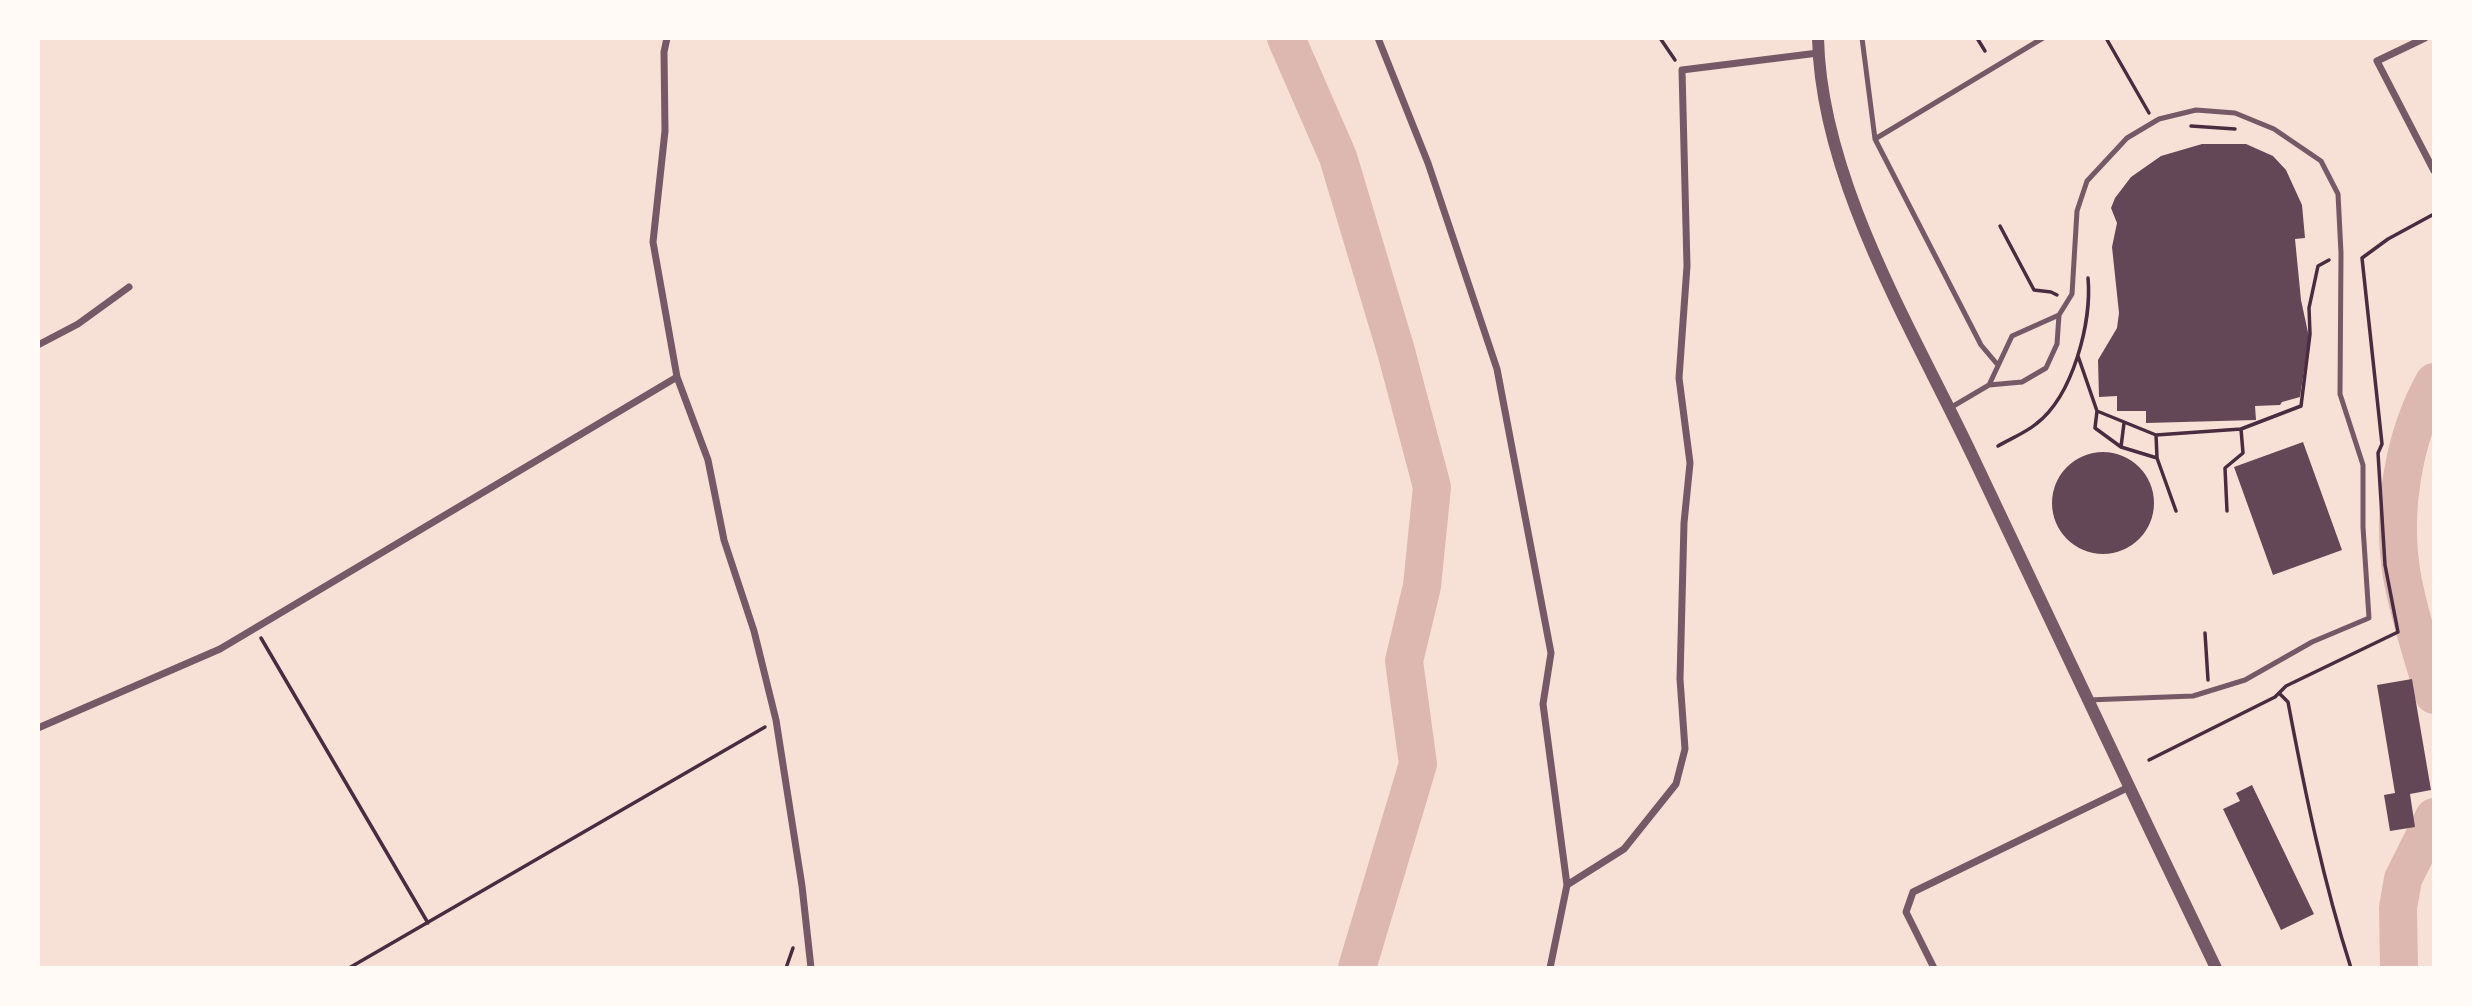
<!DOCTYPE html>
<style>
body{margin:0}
#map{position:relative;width:2472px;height:1006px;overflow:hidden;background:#f7e1d7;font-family:Mulish,sans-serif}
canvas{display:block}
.frame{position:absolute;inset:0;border:40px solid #fffaf5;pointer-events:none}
</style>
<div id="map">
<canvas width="2472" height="1006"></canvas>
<div class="frame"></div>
</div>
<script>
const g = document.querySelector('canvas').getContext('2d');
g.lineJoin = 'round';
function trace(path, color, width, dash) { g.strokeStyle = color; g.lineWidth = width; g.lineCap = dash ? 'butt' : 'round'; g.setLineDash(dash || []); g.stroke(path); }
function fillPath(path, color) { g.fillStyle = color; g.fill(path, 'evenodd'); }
const river = new Path2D(`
 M1286 38 1338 157 1396 351 1432 487 1422 586 1404 661 1418 764 1357 968
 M2434 382C2403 438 2391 513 2402 576 2409 616 2423 656 2434 695
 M2399 968 2398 908 2403 879 2434 817`);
const building = new Path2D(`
 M2202 144H2246L2273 156 2286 170 2302 205 2305 238 2295 239 2301 300 2309 337 2300 397 2282 402 2280 405 2255 406 2256 420 2146 423V411H2117V396L2099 397 2098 360 2117 328 2119 313 2112 247 2117 223 2111 208 2115 198 2131 177 2161 156Z
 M2303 442 2342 550 2273 575 2234 467Z
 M2052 503a51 51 0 1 1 102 0a51 51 0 1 1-102 0Z
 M2412 679 2431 790 2410 794 2415 827 2390 831 2384 795 2395 793 2377 685Z
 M2252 785 2314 914 2281 930 2223 809 2240 801 2236 793Z`);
const path = new Path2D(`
 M1660 38 1675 60
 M1977 38 1985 51
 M2106 38 2149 113
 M2191 126 2235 129
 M2000 226 2034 290 2051 292 2057 295
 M2078 356 2097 411 2095 428 2121 447 2157 458 2176 511
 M2097 411 2156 435 2157 457
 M2241 429 2301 406 2310 334 2309 308 2318 266 2329 260
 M2156 435 2241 429 2243 453 2225 468 2227 511
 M1998 446C2010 439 2025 433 2036 424 2073 396 2092 322 2088 278
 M2121 447 2124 423
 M2205 633 2208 680
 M261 638 428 923
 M2279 693 2288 702C2305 792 2323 881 2351 968
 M2149 760 2275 697 2286 686 2398 632 2385 565 2378 453 2382 444 2362 258 2388 239 2434 214
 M349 968 765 727
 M786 968 793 948`);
const service = new Path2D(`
 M1862 38 1875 139 1981 345 1997 364
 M1875 139 2043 38
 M2059 315 2072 294 2077 211 2087 181 2127 138 2159 119 2196 110 2235 113 2274 129 2321 161 2338 194 2341 253 2340 394 2363 465V527L2369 618 2312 642 2245 680 2193 696 2088 700
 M1950 408 1989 385 2022 382 2046 368 2057 344 2059 315 2012 336 1989 385`);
const minor = new Path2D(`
 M667 38 664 52 665 131 653 242 677 377 708 460 724 540 754 631 776 720 802 886 811 968
 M1378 38 1428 163 1497 369 1551 653 1543 704 1567 885 1550 968
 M2425 38 2377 61 2434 171
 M38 345 78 324 129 287
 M38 728 220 649 677 377
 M1567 885 1624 849 1676 784 1685 749 1680 679 1684 523 1690 463 1679 378 1687 266 1682 70 1818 53
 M1934 968 1906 912 1913 892 2129 787`);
const tertiary = new Path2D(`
 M1818 38C1821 181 1913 330 1973 457 2053 627 2134 798 2216 968`);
trace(river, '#dcb8b0', 38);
fillPath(building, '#644757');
trace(path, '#4a2c40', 3.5);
trace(service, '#755966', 5);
trace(minor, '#755966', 7);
trace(tertiary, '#755966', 12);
</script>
